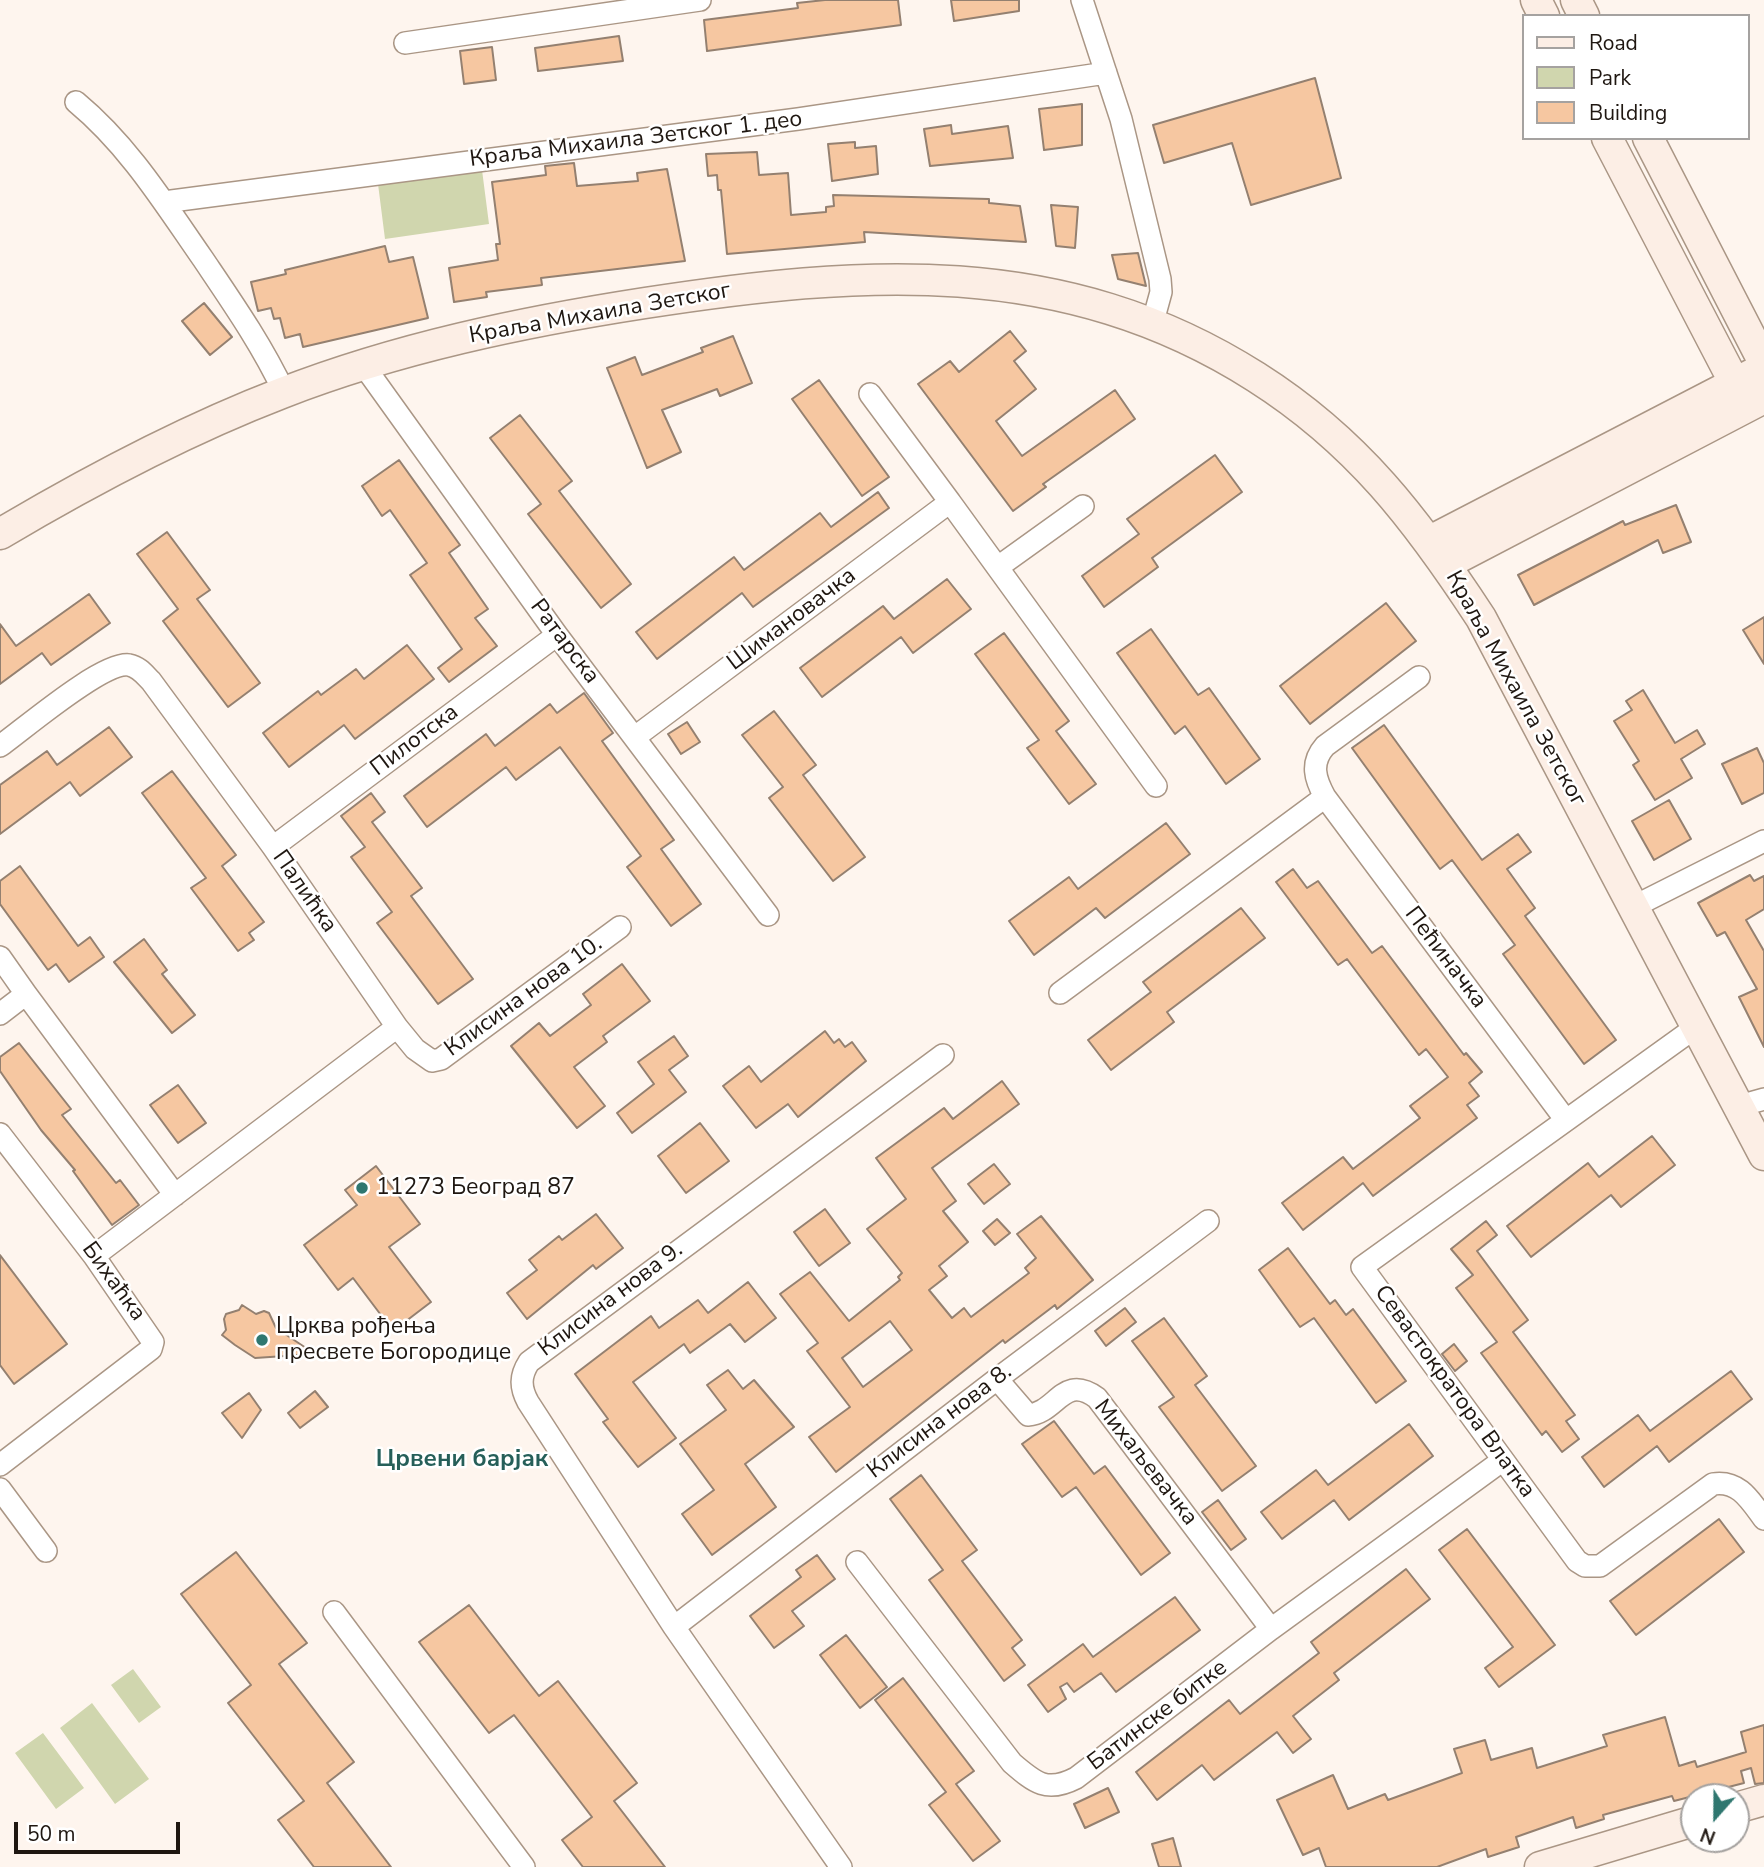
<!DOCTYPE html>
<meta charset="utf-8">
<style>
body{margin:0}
#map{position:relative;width:1764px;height:1867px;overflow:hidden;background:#fef5ee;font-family:"Nunito Sans",sans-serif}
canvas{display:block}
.legend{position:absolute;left:1522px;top:14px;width:228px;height:126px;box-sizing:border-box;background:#fff;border:2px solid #a5a2a0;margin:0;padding:9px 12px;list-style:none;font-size:21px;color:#1f1711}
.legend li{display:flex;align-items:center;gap:14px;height:35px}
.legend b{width:35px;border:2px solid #a5a2a0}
.north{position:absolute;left:1680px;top:1783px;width:70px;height:70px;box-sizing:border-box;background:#fff;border:2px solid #a5a2a0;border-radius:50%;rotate:201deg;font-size:19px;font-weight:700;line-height:28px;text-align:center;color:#1f1711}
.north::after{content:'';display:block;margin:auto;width:24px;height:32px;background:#2f7770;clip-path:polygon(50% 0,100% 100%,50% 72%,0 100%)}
.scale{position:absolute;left:14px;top:1822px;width:166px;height:32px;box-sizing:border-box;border:4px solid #1f1711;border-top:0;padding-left:9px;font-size:21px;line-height:24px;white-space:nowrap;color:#1f1711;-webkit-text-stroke:5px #fff;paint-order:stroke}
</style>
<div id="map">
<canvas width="1764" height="1867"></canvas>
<ul class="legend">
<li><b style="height:9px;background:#fceee5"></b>Road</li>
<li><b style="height:19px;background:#d0d6ae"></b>Park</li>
<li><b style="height:19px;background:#f6c7a1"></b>Building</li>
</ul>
<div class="north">N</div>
<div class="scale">50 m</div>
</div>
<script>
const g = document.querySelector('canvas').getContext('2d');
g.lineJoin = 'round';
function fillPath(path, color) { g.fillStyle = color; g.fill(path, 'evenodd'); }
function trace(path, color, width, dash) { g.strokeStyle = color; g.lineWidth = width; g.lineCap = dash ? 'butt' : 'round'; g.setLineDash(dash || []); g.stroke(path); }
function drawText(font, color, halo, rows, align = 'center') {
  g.font = font + ' "Nunito Sans",sans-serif'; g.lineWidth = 5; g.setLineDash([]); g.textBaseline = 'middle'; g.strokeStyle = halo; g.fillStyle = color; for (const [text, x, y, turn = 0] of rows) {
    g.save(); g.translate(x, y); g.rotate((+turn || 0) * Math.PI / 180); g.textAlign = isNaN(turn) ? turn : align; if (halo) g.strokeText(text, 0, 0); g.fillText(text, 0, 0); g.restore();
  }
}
const green = new Path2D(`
 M482 170 489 224 385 239 378 184Z
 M133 1669 161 1707 139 1723 111 1685Z
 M92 1703 149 1779 115 1804 60 1728Z
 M43 1733 84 1788 56 1809 15 1753Z`);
const building = new Path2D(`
 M825 0H898L901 25 707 51 704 20 798 8 797 3Z
 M951 0H1019V11L954 21Z
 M619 36 623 61 538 71 535 48Z
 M492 47 496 80 464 84 460 51Z
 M1315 78 1341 178 1251 205 1232 143 1164 163 1153 125Z
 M1082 104V145L1044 150 1039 109Z
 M951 125 952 134 1008 126 1013 158 930 166 924 129Z
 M855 142V148L876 146 878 174 832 181 828 144Z
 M757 152 759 175 788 173 791 215 826 212V207L834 206 833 195 989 199V203L1020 206 1026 242 864 232 865 242 727 254 721 190H718L717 175 708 176 706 154Z
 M574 163 577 186 638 181 637 173 667 169 685 261 541 278 542 285 486 292 487 297 454 302 449 268 498 260 496 244H500L492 182 546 175 545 166Z
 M1051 205 1078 207 1075 248 1056 246Z
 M385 246 389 262 413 257 428 318 303 347 300 334 285 338 280 318 274 319 271 308 258 311 251 282 286 274 285 270Z
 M1138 253 1146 286 1118 279 1112 255Z
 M204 303 232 337 210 355 182 321Z
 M1010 331 1026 351 1014 361 1036 389 996 421 1022 456 1115 390 1135 419 1043 484 1046 487 1013 511 918 384 950 361 959 372Z
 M733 336 752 383 720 396 717 389 662 410 681 452 647 468 607 368 635 357 642 375 703 352 701 348Z
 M819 380 889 477 862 496 792 399Z
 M520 415 572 481 559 491 631 584 601 608 528 514 541 504 490 438Z
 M1215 455 1242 492 1152 558 1158 567 1104 607 1082 576 1139 534 1127 519Z
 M399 460 460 545 449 553 488 609 475 618 497 646 449 682 438 668 462 649 410 575 427 563 390 510 382 516 362 486Z
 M878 492 889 508 753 607 742 593 657 659 636 632 734 557 744 570 820 513 831 527Z
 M1676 505 1691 542 1663 553 1658 540 1534 605 1518 575 1623 521 1625 525Z
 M167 532 210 590 197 599 260 683 228 707 163 621 178 609 137 554Z
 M947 579 971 609 913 653 901 637 822 697 800 668 883 606 894 619Z
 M89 594 110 623 51 665 42 653 0 684V624L16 646Z
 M1386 603 1416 641 1310 724 1280 686Z
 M1764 617V664L1743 630Z
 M1151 629 1198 695 1209 688 1260 759 1226 784 1185 726 1175 734 1117 653Z
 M1004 633 1069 721 1056 731 1096 784 1069 804 1027 748 1039 740 975 654Z
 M407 645 434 679 355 739 344 725 289 767 263 733 318 691 321 695 356 669 364 679Z
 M1643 690 1675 743 1697 730 1705 744 1681 759 1692 778 1655 800 1633 765 1639 761 1614 721 1632 710 1626 701Z
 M584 693 613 733 602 741 674 840 661 849 701 904 671 926 627 867 641 856 560 747 516 780 506 767 427 827 404 796 486 734 495 746 550 704 557 713Z
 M774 711 816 765 803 775 865 857 833 881 769 798 783 787 742 735Z
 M687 722 700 742 681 754 668 734Z
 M1384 725 1482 860 1518 834 1531 852 1507 869 1535 908 1525 916 1616 1040 1584 1064 1503 954 1515 945 1452 860 1440 869 1352 748Z
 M109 727 132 757 80 796 70 782 0 834V785L47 751 57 765Z
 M1757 748 1764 763V793L1742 804 1722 764Z
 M172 771 236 855 222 866 264 922 249 933 254 940 238 951 191 888 206 878 142 793Z
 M371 793 385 812 372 822 422 888 411 896 473 979 438 1004 377 923 392 912 351 857 365 847 341 816Z
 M1669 800 1691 839 1654 860 1632 821Z
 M1166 823 1190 854 1105 918 1096 908 1034 955 1009 921 1069 877 1078 889Z
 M20 866 78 946 90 937 104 957 69 982 56 964 48 970 0 904V881Z
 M1293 869 1307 888 1318 881 1372 953 1382 946 1464 1055 1466 1053 1482 1072 1469 1083 1479 1096 1467 1105 1477 1118 1373 1196 1363 1183 1303 1230 1282 1203 1343 1157 1353 1169 1420 1118 1410 1106 1448 1077 1426 1049 1419 1055 1347 959 1338 965 1276 882Z
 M1750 875 1754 881 1764 876V909L1746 920 1764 951V1047L1739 997 1757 989 1725 932 1717 936 1698 903Z
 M1241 908 1265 938 1167 1012 1174 1022 1111 1070 1088 1040 1151 992 1143 982Z
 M144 939 167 970 162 974 195 1015 172 1033 114 962Z
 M622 964 650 1001 603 1036 607 1042 574 1067 605 1106 577 1128 511 1046 539 1023 550 1036 591 1005 583 994Z
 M825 1031 834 1043 839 1039 845 1047 852 1042 866 1061 798 1117 788 1104 756 1128 723 1086 749 1066 761 1082Z
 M674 1036 688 1056 669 1070 686 1092 632 1133 617 1113 654 1084 638 1062Z
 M19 1043 71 1109 62 1115 116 1183 120 1180 139 1205 112 1225 73 1171 75 1170 41 1130 0 1071V1057Z
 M1002 1081 1019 1104 932 1168 956 1201 943 1211 968 1242 939 1266 947 1276 929 1290 952 1318 964 1308 971 1317 1029 1273 1025 1268 1036 1258 1017 1234 1041 1216 1093 1280 1057 1309 1055 1305 1005 1343 1003 1340 836 1472 809 1437 850 1407 807 1351 818 1343 780 1294 810 1272 849 1321 900 1280 898 1277 902 1273 867 1229 906 1199 876 1158 944 1108 953 1119ZM890 1321 912 1350 863 1387 842 1358Z
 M178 1085 206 1123 178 1143 150 1105Z
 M700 1123 729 1161 686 1193 658 1156Z
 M1652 1136 1675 1165 1621 1207 1611 1195 1531 1257 1507 1226 1588 1163 1599 1177Z
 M994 1164 1010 1184 984 1204 968 1184Z
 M376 1166 420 1224 389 1247 431 1302 393 1331 353 1278 338 1290 304 1245 357 1205 345 1190Z
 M825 1209 850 1243 819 1266 794 1232Z
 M596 1214 623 1248 596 1269 593 1265 527 1319 507 1293 537 1270 529 1260 559 1236 562 1240Z
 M997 1219 1010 1233 995 1245 983 1231Z
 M1486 1221 1497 1235 1477 1251 1528 1320 1513 1332 1575 1415 1566 1421 1579 1439 1562 1452 1546 1431 1542 1435 1481 1353 1497 1342 1456 1288 1473 1275 1451 1249Z
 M1288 1248 1330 1304 1335 1300 1346 1315 1353 1309 1406 1381 1376 1403 1314 1318 1300 1327 1259 1270Z
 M0 1255 67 1344 14 1384 0 1365Z
 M748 1282 776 1318 745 1342 730 1324 690 1353 684 1344 633 1382 676 1438 638 1467 603 1422 608 1419 575 1374 651 1316 659 1328 698 1300 708 1313Z
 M242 1305 256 1314 264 1311 269 1313 276 1328 315 1354 255 1358 235 1345 222 1335 226 1330 224 1319 226 1314 239 1310Z
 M1125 1308 1136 1322 1106 1346 1095 1331Z
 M1164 1318 1207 1376 1195 1385 1256 1466 1222 1491 1159 1407 1174 1397 1132 1341Z
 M1454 1344 1467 1361 1455 1371 1442 1354Z
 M728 1370 743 1389 754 1380 794 1427 745 1464 776 1507 712 1555 682 1514 714 1490 680 1444 726 1410 707 1385Z
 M1731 1371 1752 1399 1669 1462 1657 1446 1604 1487 1582 1457 1638 1415 1650 1431Z
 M315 1391 328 1407 300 1428 288 1413Z
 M249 1393 261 1410 242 1438 222 1413Z
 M1054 1421 1094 1474 1105 1466 1170 1553 1141 1575 1076 1487 1062 1497 1022 1444Z
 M1409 1424 1433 1456 1349 1520 1334 1500 1282 1539 1261 1512 1316 1470 1328 1485Z
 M921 1475 977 1550 962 1561 1022 1640 1012 1648 1025 1665 1004 1681 929 1580 943 1570 890 1499Z
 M1218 1500 1246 1539 1231 1550 1202 1512Z
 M1719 1519 1744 1552 1636 1635 1610 1601Z
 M1467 1529 1555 1645 1499 1687 1485 1668 1513 1647 1439 1550Z
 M236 1552 307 1643 279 1664 354 1762 327 1783 391 1867H314L278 1820 304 1801 228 1703 251 1685 181 1594Z
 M817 1555 835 1579 792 1611 804 1626 774 1648 750 1616 801 1577 796 1570Z
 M1406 1569 1430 1599 1334 1673 1339 1680 1293 1716 1311 1739 1293 1753 1277 1732 1214 1780 1202 1765 1157 1800 1136 1772 1229 1700 1240 1714 1319 1653 1311 1642Z
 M1175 1597 1200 1630 1116 1692 1101 1673 1074 1692 1067 1683 1060 1687 1066 1699 1048 1712 1028 1685 1083 1644 1093 1657Z
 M469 1605 539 1696 558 1681 637 1783 614 1801 665 1867H583L562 1840 592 1817 514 1715 489 1733 419 1642Z
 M846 1635 887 1687 860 1708 820 1655Z
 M903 1678 974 1771 956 1784 1000 1841 973 1861 929 1805 946 1792 875 1700Z
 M1665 1717 1679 1766 1695 1761 1697 1767 1746 1752 1741 1732 1764 1725V1783L1755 1784 1751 1768 1741 1771 1744 1783 1674 1801 1672 1796 1603 1815 1604 1819 1576 1828 1573 1817 1516 1837 1519 1847 1488 1857 1486 1849 1437 1867H1326L1319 1848 1303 1855 1277 1800 1333 1775 1348 1809 1385 1794 1388 1800 1462 1773 1454 1749 1485 1740 1491 1760 1532 1748 1537 1768 1607 1746 1603 1735Z
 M1108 1788 1119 1812 1085 1828 1074 1804Z
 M1173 1838 1181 1867H1159L1152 1844Z`);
const street = new Path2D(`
 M1082 0 1121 119 1160 279 1161 292 1152 325
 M405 43 700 0
 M76 102C129 146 164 203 203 259 232 302 262 345 284 392
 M164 202 798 119 1106 73
 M364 366 557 635 768 915
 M870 394 950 502
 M998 567 1083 506
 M1419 677 1325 746C1310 763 1315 779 1325 797L1565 1119
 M635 737 950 502 1156 786
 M0 746C24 729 103 661 129 665 139 667 144 674 151 681L273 847 397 1027 94 1256
 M273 847 557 635
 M1633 907 1764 841
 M0 957 26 994 0 1014
 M1060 993 1325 797
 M26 994 175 1195
 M397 1027 415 1049 432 1061 441 1059 620 927
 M1696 1027 1362 1267 1577 1561 1585 1566H1600L1713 1484C1739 1480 1750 1500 1764 1519
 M1739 1106 1764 1099
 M0 1134 94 1256 153 1342 151 1349 0 1465
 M997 1379 1028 1415C1057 1413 1063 1373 1097 1398L1271 1629
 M0 1489 46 1551
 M857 1562 1012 1763C1035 1783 1047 1793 1076 1778L1271 1629 1503 1460
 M334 1612 524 1867
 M674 1627 997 1379 1208 1221
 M841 1867 674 1627 528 1402C520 1387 520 1376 529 1362L943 1055`);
const secondary = new Path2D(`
 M1536 0 1544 16
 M1576 0 1584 16
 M1607 138 1744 401
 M1648 138 1764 363
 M0 534C91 480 183 431 282 393 398 348 522 322 645 303 860 270 1063 254 1256 377 1357 441 1417 520 1481 618L1764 1155
 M1430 541 1764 368
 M1446 564 1764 398
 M1736 1808 1764 1800
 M1540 1867 1694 1821`);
const markers = [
 [362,1188,7,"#2f7770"],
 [262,1340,7,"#2f7770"]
];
const streetNames = [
 ["Краља Михаила Зетског 1. део",636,140,-7],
 ["Краља Михаила Зетског",600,314,-10],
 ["Шимановачка",792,620,-37],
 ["Ратарска",564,642,53],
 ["Краља Михаила Зетског",1515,689,61],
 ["Пилотска",415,741,-37],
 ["Палићка",304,892,55],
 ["Пећиначка",1445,958,53],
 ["Клисина нова 10.",524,997,-36],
 ["Бихаћка",113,1282,54],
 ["Клисина нова 9.",611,1300,-37],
 ["Севастократора Влатка",1454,1392,54],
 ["Клисина нова 8.",940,1422,-37],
 ["Михаљевачка",1145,1463,52],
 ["Батинске битке",1158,1716,-37]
];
const poiNames = [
 ["11273 Београд 87",376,1188],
 ["Црква рођења",276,1327],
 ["пресвете Богородице",276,1353]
];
const neighbourhoodNames = [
 ["Црвени барјак",462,1460]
];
fillPath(green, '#d0d6ae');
fillPath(building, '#f6c7a1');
trace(building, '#948070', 2);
trace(street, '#aa9685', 24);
trace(secondary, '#aa9685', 33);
trace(street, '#fff', 21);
trace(secondary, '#fceee5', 30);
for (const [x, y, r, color] of markers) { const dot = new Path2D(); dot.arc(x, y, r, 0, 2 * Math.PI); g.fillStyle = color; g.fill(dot); trace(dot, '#fff', 2.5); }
drawText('23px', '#1f1711', '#fff', streetNames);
drawText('23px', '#1f1711', '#fff', poiNames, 'left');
drawText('bold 24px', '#265f59', '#fff', neighbourhoodNames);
</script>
